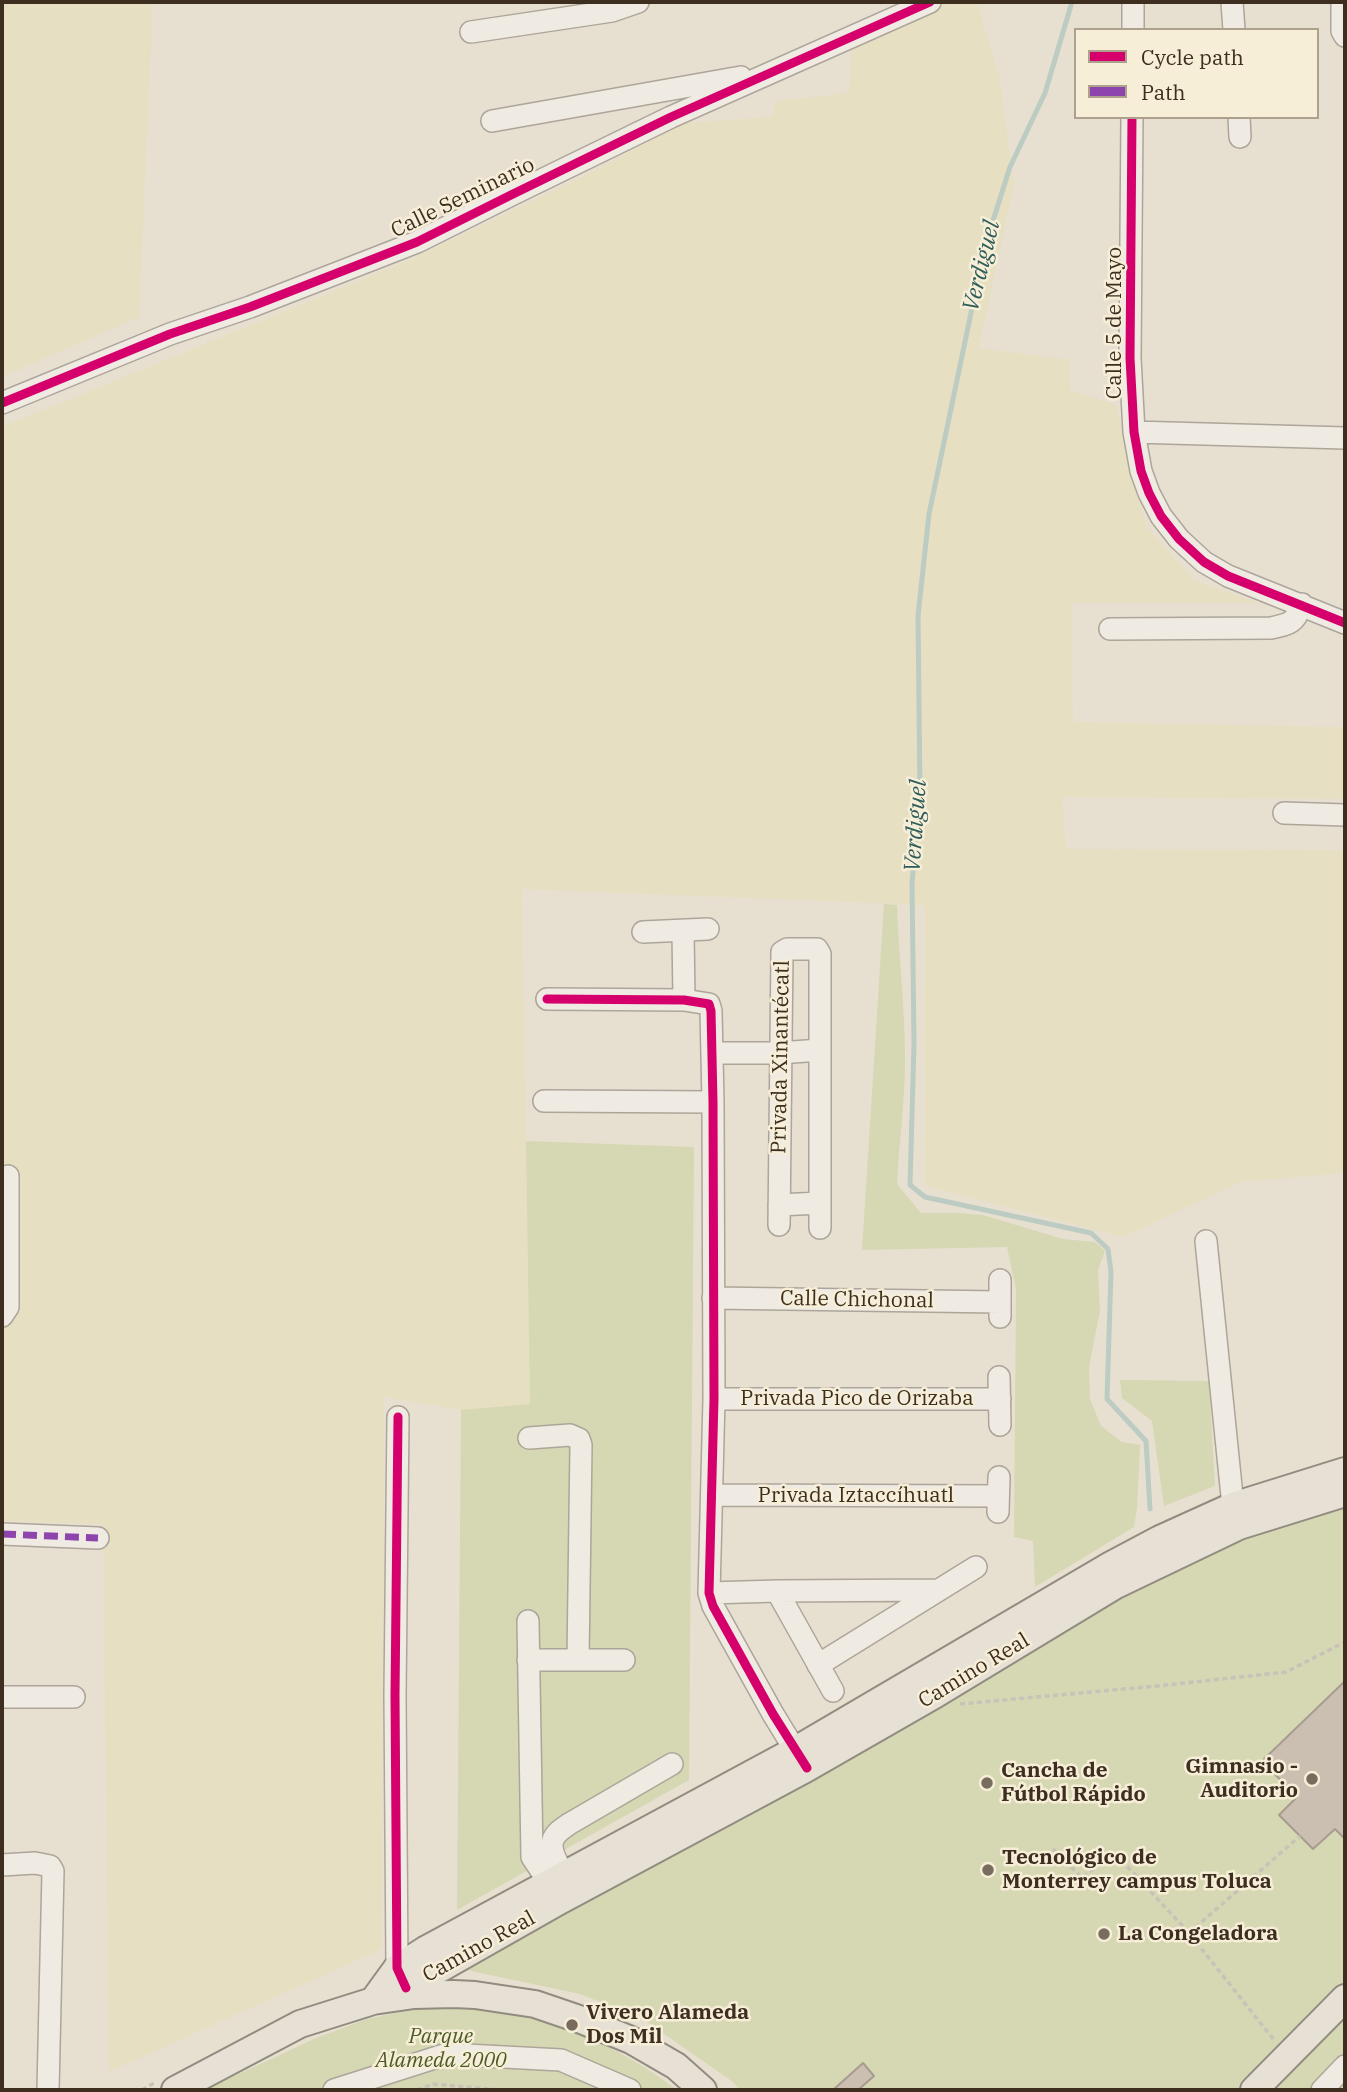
<!DOCTYPE html>
<meta charset="utf-8">
<style>
body{margin:0}
#map{position:relative;width:1347px;height:2092px;overflow:hidden;background:#e7e0d1;font-family:"IBM Plex Serif",serif}
canvas{display:block}
.frame{position:absolute;inset:0;border:4px solid #3d2e20;pointer-events:none}
.legend{position:absolute;left:1074px;top:28px;width:245px;height:91px;box-sizing:border-box;background:#f7eed8;border:2px solid #ada18e;margin:0;padding:9px 12px;list-style:none;font-size:21px;color:#3d2e20}
.legend li{display:flex;align-items:center;gap:14px;height:35px}
.legend b{width:35px;border:2px solid #ada18e}
</style>
<div id="map">
<canvas width="1347" height="2092"></canvas>
<div class="frame"></div>
<ul class="legend">
<li><b style="height:9px;background:#d6006c"></b>Cycle path</li>
<li><b style="height:9px;background:#8e44ad"></b>Path</li>
</ul>
</div>
<script>
const g = document.querySelector('canvas').getContext('2d');
g.lineJoin = 'round';
function fillPath(path, color) { g.fillStyle = color; g.fill(path, 'evenodd'); }
function trace(path, color, width, dash) { g.strokeStyle = color; g.lineWidth = width; g.lineCap = dash ? 'butt' : 'round'; g.setLineDash(dash || []); g.stroke(path); }
function drawText(font, color, halo, rows, align = 'center') {
  g.font = font + ' "IBM Plex Serif",serif'; g.lineWidth = 5; g.setLineDash([]); g.textBaseline = 'middle'; g.strokeStyle = halo; g.fillStyle = color; for (const [text, x, y, turn = 0] of rows) {
    g.save(); g.translate(x, y); g.rotate((+turn || 0) * Math.PI / 180); g.textAlign = isNaN(turn) ? turn : align; if (halo) g.strokeText(text, 0, 0); g.fillText(text, 0, 0); g.restore();
  }
}
const farmland = new Path2D(`
 M2 2H153L139 317 2 377Z
 M943 2H977L999 75 1014 184 979 348 1070 360V390L1116 405 1146 526 1194 580 1260 603H1072L1073 722 1345 727V799L1062 797 1066 849 1345 850V1173L1241 1182 1123 1237 925 1186V905L522 889 530 1405 461 1410 384 1397 382 1949 109 2072 103 1524 2 1521V427L412 259 565 185 685 123 772 117 776 101 849 93 852 44Z`);
const green = new Path2D(`
 M884 904 897 905C899 957 905 1009 905 1061 905 1102 899 1143 897 1184L921 1213H959L983 1215 1063 1239 1095 1242 1105 1251 1098 1270 1100 1311 1089 1367 1090 1399 1101 1426 1122 1442 1140 1445 1137 1508 1134 1527 1035 1587 1033 1541 1014 1537 1016 1289 1007 1247 862 1250Z
 M526 1141 694 1147 689 1780 457 1910 461 1410 530 1404Z
 M1120 1380 1209 1381 1215 1486 1164 1506 1152 1421 1122 1398Z
 M1345 1504V2090H740L733 2082 643 2019 580 1994 452 1967 1018 1662 1051 1636 1164 1570 1266 1527Z
 M420 2008C436 2008 452 2007 468 2008 544 2013 617 2044 677 2090H205L316 2038 367 2019Z`);
const stream = new Path2D(`
 M1072 2 1045 93 1010 167 985 246 929 514 918 616 920 794 912 883 914 1044 910 1185 925 1197 1091 1233 1108 1249 1111 1272 1107 1399 1146 1441 1150 1509`);
const building = new Path2D(`
 M1345 1681V1839L1335 1829 1313 1849 1279 1815 1297 1797 1262 1761Z
 M863 2063 874 2076 858 2090H833Z`);
const path = new Path2D(`
 M960 1704 1157 1686 1286 1672 1345 1642
 M1053 1849 1082 1878 1114 1852 1189 1933 1274 2040
 M1189 1933 1300 1836
 M142 2090 154 2083
 M417 2090 433 2084 499 2090`);
const minor = new Path2D(`
 M1232 2 1234 30
 M1342 2V31L1345 36
 M1133 30V2
 M471 32 612 11 638 2
 M1132 117 1130 358 1134 432 1141 471 1149 493 1161 516 1179 539 1204 562 1228 576 1345 623
 M1239 117 1240 137
 M492 121 741 77
 M2 403 170 334 250 307 417 242 513 194 671 117 930 2
 M1134 432 1345 438
 M1110 629 1271 628C1290 624 1295 623 1302 604
 M1284 813 1345 815
 M683 931 684 1000
 M643 932 708 929
 M547 999 684 1000 709 1004 711 1011 713 1102 714 1399 709 1593 713 1606 773 1714 803 1763
 M713 1053H779L820 1050
 M544 1101 713 1102
 M779 1205 819 1203
 M779 1225 782 952 787 949H817L820 954V1228
 M1206 1241 1233 1506
 M1000 1280V1317
 M713 1298 1000 1302
 M2 1316 8 1307V1176
 M999 1377 1000 1425
 M714 1399H1000
 M398 1417 395 1695 397 1968 401 1978
 M529 1438 570 1435 579 1439 581 1445 578 1660
 M713 1495 998 1496
 M998 1512 999 1477
 M2 1534 98 1538
 M777 1591 833 1691
 M709 1593 777 1591 939 1590
 M528 1621 532 1857 558 1896
 M528 1660H624
 M818 1665 976 1567
 M2 1697H74
 M2 1865 35 1863 50 1866 53 1871 48 2090
 M572 1887C565 1875 548 1854 553 1840 555 1833 563 1828 569 1824L672 1764
 M334 2090 447 2054 561 2060 630 2090
 M1322 2090 1345 2066`);
const major = new Path2D(`
 M373 2001 397 1968 425 1950 794 1751 1111 1565 1160 1539 1233 1506 1345 1471
 M373 2001 406 1988 561 1900 807 1768 936 1694 1116 1585 1239 1526 1345 1493
 M175 2090 300 2024 373 2001 414 1995 454 1994 475 1995 535 2004 579 2019 631 2040 676 2066 703 2090
 M1254 2090 1345 1998`);
const quiet = new Path2D(`
 M2 1534 98 1538`);
const cycleway = new Path2D(`
 M1132 117 1130 358 1134 432 1141 471 1149 493 1161 516 1179 539 1204 562 1228 576 1345 623
 M2 403 170 334 250 307 417 242 513 194 671 117 930 2
 M547 999 684 1000 709 1004 711 1011 713 1102 714 1399 709 1593 713 1606 773 1714 807 1768
 M398 1417 395 1695 397 1968 406 1988`);
const markers = [
 [1312,1779,7,"#786c5e"],
 [987,1783,7,"#786c5e"],
 [988,1870,7,"#786c5e"],
 [1104,1934,7,"#786c5e"],
 [572,2025,7,"#786c5e"]
];
const streetNames = [
 ["Calle Seminario",463,198,-26],
 ["Calle 5 de Mayo",1115,323,-90],
 ["Privada Xinantécatl",781,1057,-89],
 ["Calle Chichonal",857,1300,1],
 ["Privada Pico de Orizaba",857,1399],
 ["Privada Iztaccíhuatl",856,1496],
 ["Camino Real",974,1671,-31],
 ["Camino Real",479,1947,-29]
];
const poiNames = [
 ["Gimnasio -",1298,1767,"right"],
 ["Auditorio",1298,1791,"right"],
 ["Cancha de",1001,1771],
 ["Fútbol Rápido",1001,1795],
 ["Tecnológico de",1002,1858],
 ["Monterrey campus Toluca",1002,1882],
 ["La Congeladora",1118,1934],
 ["Vivero Alameda",586,2013],
 ["Dos Mil",586,2037]
];
const parkNames = [
 ["Parque",441,2037],
 ["Alameda 2000",441,2061]
];
const waterNames = [
 ["Verdiguel",982,266,-76],
 ["Verdiguel",916,826,-86]
];
fillPath(farmland, '#e6dfc2');
fillPath(green, '#d6d7b3');
trace(stream, '#bcccc2', 5);
fillPath(building, '#cbbfb2');
trace(building, '#a89c90', 2);
trace(minor, '#ada599', 24);
trace(major, '#928b80', 30);
trace(path, '#c8c2b9', 3.5, [5, 3.5]);
trace(minor, '#efebe3', 21);
trace(major, '#e6e1d4', 26);
trace(quiet, '#8e44ad', 7, [14, 7]);
trace(cycleway, '#d6006c', 9);
for (const [x, y, r, color] of markers) { const dot = new Path2D(); dot.arc(x, y, r, 0, 2 * Math.PI); g.fillStyle = color; g.fill(dot); trace(dot, '#f7eed8', 2.5); }
drawText('21px', '#3d2e20', '#f7eed8', streetNames);
drawText('bold 21px', '#3d2e20', '#f7eed8', poiNames, 'left');
drawText('italic 21px', '#4d5a26', '#f7eed8', parkNames);
drawText('italic 23px', '#2f5d5a', '#f7eed8', waterNames);
</script>
